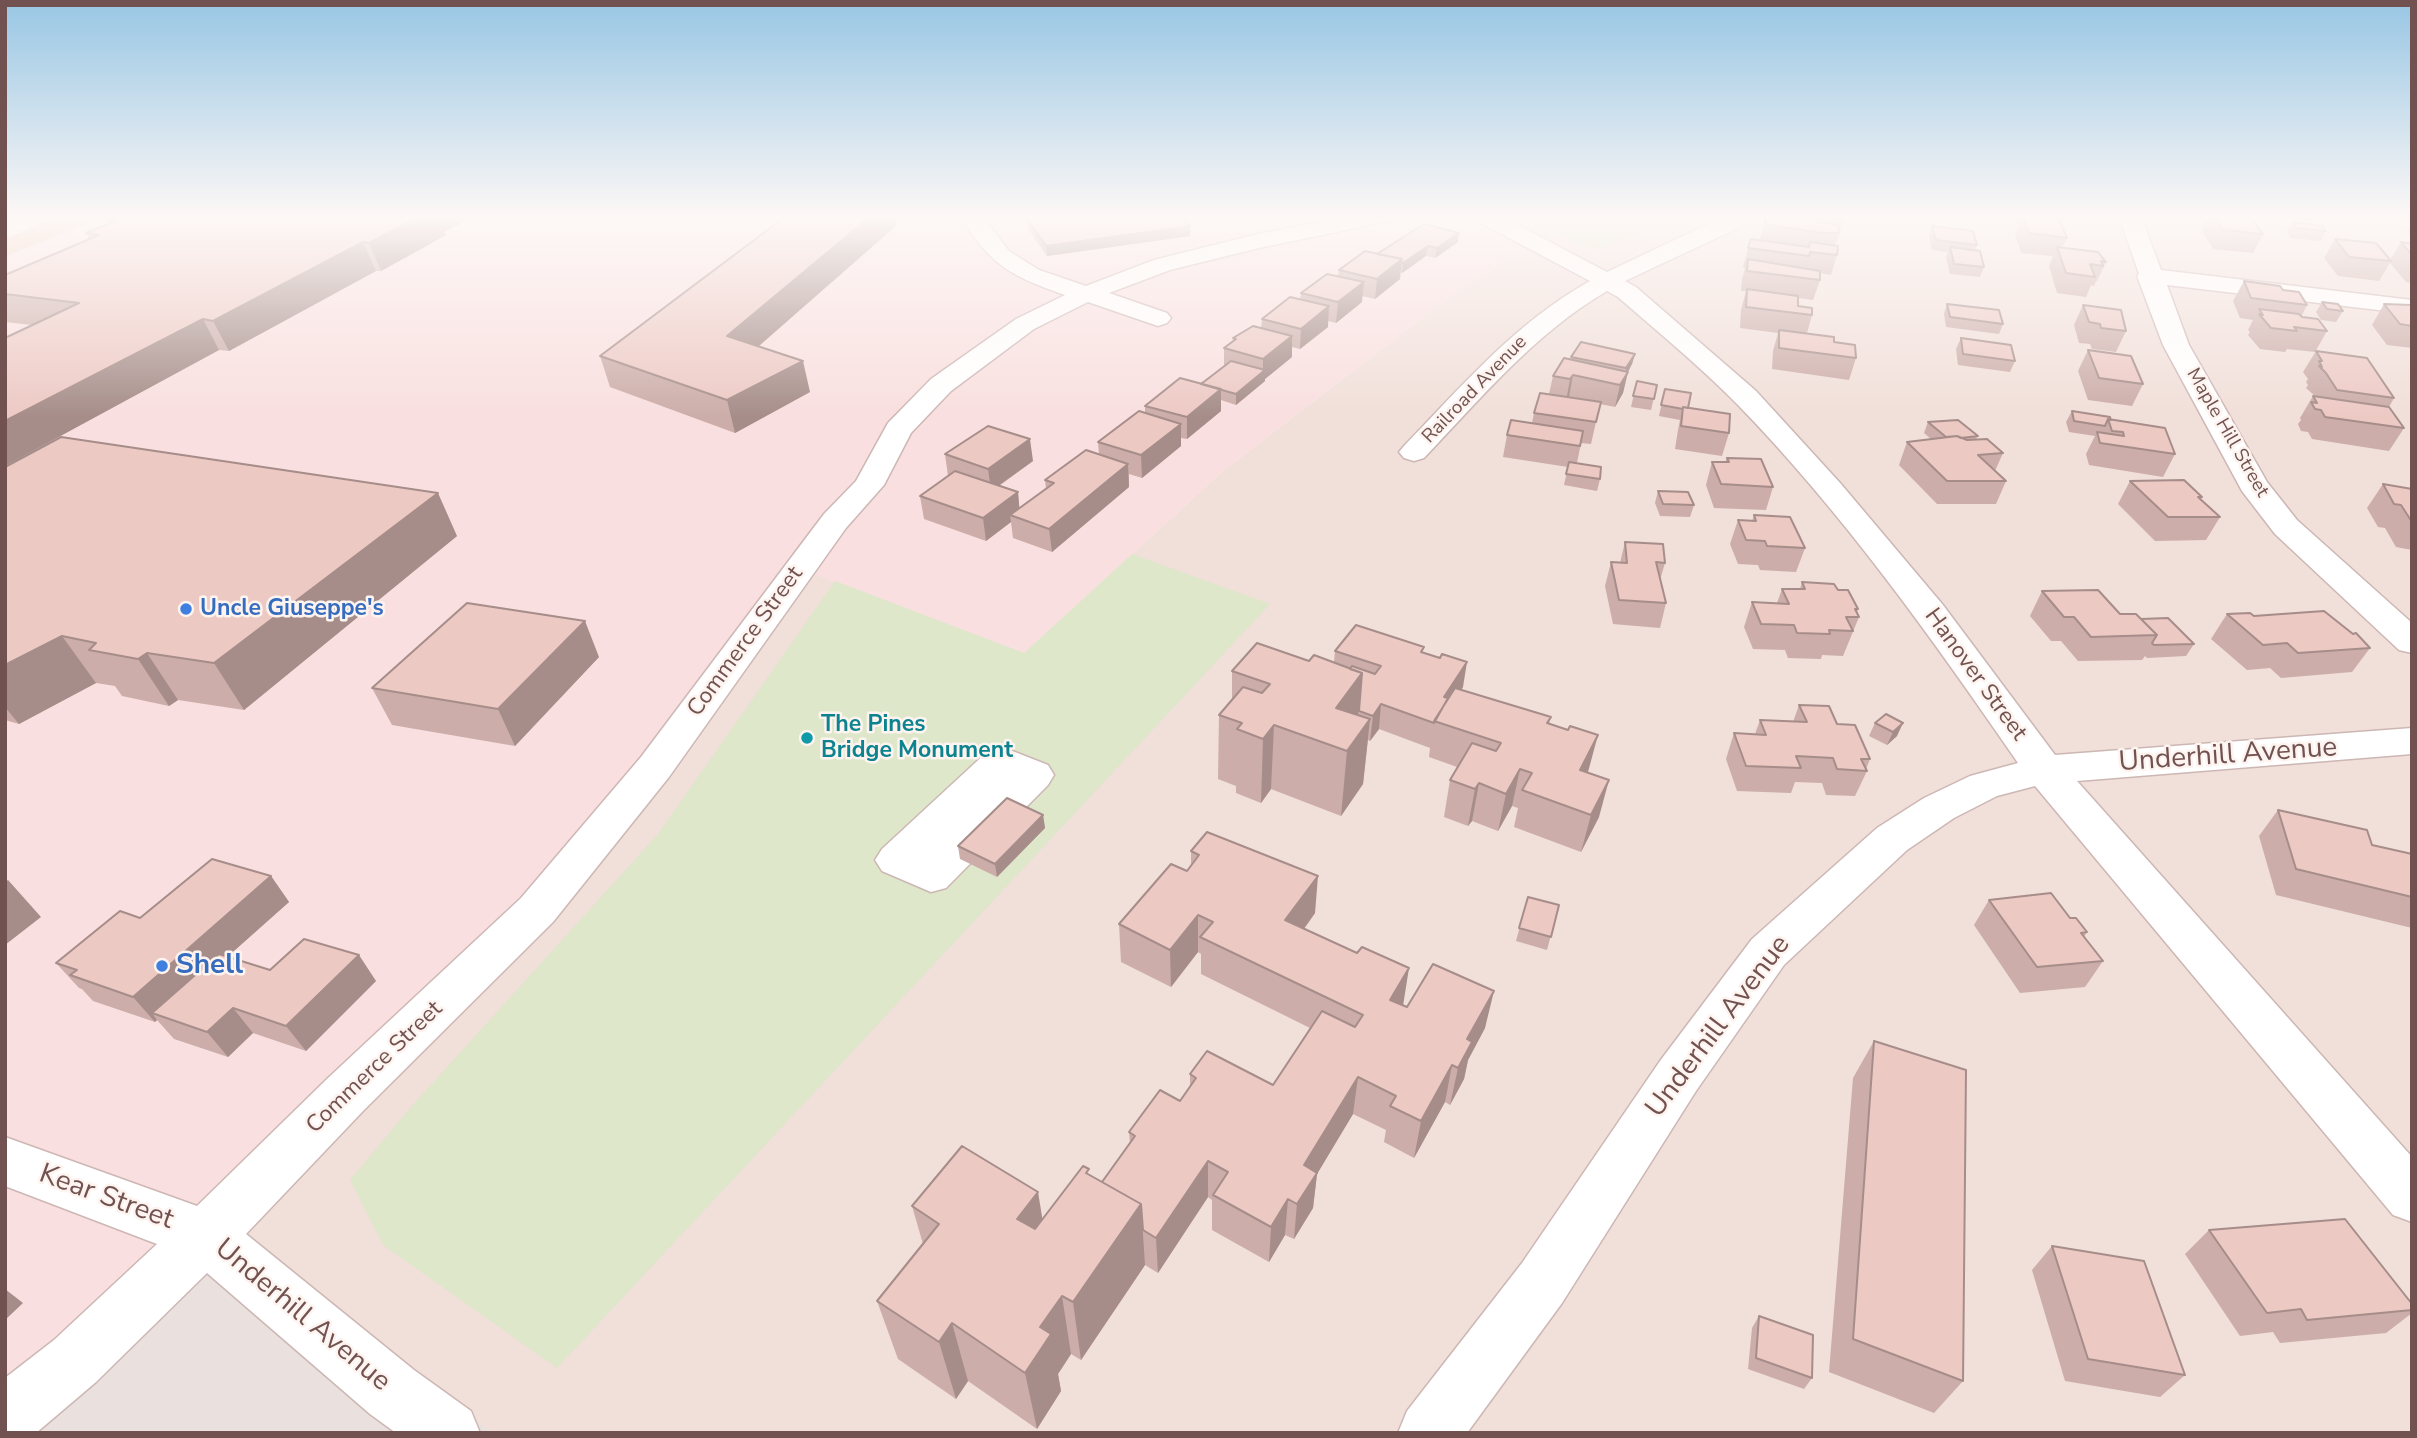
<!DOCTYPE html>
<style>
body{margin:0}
#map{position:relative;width:2417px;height:1438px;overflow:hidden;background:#faefea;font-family:"Nunito Sans",sans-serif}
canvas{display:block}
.frame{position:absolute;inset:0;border:7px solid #725250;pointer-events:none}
</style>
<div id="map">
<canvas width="2417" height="1438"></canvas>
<div class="frame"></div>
</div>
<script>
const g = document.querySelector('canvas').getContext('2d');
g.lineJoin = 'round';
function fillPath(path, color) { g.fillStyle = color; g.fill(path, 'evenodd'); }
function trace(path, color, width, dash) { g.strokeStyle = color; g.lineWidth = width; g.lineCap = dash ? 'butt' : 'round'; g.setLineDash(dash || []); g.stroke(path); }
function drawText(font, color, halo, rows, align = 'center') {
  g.font = font + ' "Nunito Sans",sans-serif'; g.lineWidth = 5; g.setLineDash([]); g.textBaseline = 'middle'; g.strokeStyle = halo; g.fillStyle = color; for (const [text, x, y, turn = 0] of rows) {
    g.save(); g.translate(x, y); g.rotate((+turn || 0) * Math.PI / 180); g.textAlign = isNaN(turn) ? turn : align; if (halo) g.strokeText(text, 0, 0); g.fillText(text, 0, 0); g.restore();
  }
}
const residential = new Path2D(`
 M1537 216H2412V1433H493L206 1236 800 568 1024 653 1222 472 1457 291 1535 243 1502 225Z`);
const commercial = new Path2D(`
 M83 216H1537L1503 224 1536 243 1457 291 1222 472 1024 653 800 569 589 846 5 1417V248Z`);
const industrial = new Path2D(`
 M206 1236 446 1399 493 1433H5Z`);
const green = new Path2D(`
 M1559 216H1673L1599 250 1577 243 1542 224Z
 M1132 554 1270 604 557 1368 383 1245 350 1180 410 1108 658 834 835 581 1024 653Z`);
const minor = new Path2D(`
 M960 216H982L1009 251 1039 270 1086 286 1154 260 1258 234 1353 216H1395L1392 221 1384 222 1259 248 1170 270 1109 293 1167 313 1171 318 1167 323 1158 326 1088 302 1034 329 951 391 911 433 884 485 846 528 669 777 553 922 364 1110 246 1234 414 1370 471 1411 480 1433H396L370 1414 207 1273 96 1382 36 1433H5V1378L54 1340 157 1244 5 1186V1137L197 1206 328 1078 521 898 641 757 824 514 856 481 888 423 931 379 1016 319 1065 295C1011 276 991 266 960 216Z
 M1474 216H1501L1607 272 1725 216H1747L1740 227 1625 281 1636 287 1756 391 1841 484 1943 605 2055 755 2412 728V754L2077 781 2412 1157V1222L2393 1215 2035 786 1997 796 1954 818 1907 850 1784 965 1696 1091 1562 1303 1467 1433H1398L1407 1411 1522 1263 1660 1061 1752 939 1877 828 1924 798 1970 776 2018 763C1932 638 1843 513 1737 404 1700 366 1658 332 1618 297L1607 291C1535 333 1481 398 1424 458L1414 461 1404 458 1399 452 1404 446C1461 387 1516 322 1590 281L1477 221Z
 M2119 216H2141L2161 270 2412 300V314L2167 285 2189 345 2267 482 2297 520 2412 623V653L2399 650 2275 534 2242 491 2163 345 2137 276 2139 274Z
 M1002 747 1048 765 1054 775 1048 785 946 888 931 892 882 871 875 860 882 849 988 751Z`);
const major = new Path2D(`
 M64 216H93L90 221 5 255V240Z`);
const wall = new Path2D(`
 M103 216H475L444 232 446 235 381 271H376L229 351 219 350 5 466V338L32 325 5 322V275L89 239 86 233 108 224Z
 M1766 216H1846L1835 245 1837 255 1831 275 1820 273V280L1813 300 1798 298V306L1812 315 1807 333 1834 342 1856 358 1849 380 1772 369 1773 351 1778 333 1740 328 1741 310 1746 291H1741L1742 279 1745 268 1743 267 1751 239 1760 240Z
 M2012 216H2066L2064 220H2060L2067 238 2062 247 2106 262 2097 281H2096L2094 286 2091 285 2086 297 2057 293 2049 266 2053 256 2021 253 2015 234 2019 223 2015 222Z
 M2208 216H2250L2263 234 2253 253 2213 249 2201 229Z
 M2285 216H2322L2320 220 2307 221 2298 217 2289 218Z
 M2348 216H2399L2397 220 2365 223Z
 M1027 219 1190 226V236L1047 256 1028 229Z
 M2292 222 2326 231 2320 241 2290 238 2287 232Z
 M2412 224V235L2406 233Z
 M897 225 758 346 810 392 735 433 610 387 600 356Z
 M1932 226 1977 245 1975 250 1984 267 1980 277 1950 274 1946 257 1948 252 1932 250 1929 236Z
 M2335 239 2390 260 2401 242 2412 244V283L2406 282 2390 263 2379 281 2338 276 2324 258Z
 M1458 242 1435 258 1426 256 1402 273 1400 272V279L1375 299 1362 296V302L1336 323 1328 321V327L1300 349 1292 347V357L1265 379V381L1236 405 1221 400V411L1187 439 1181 438V446L1142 478 1129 474V487L1052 552 1013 538 1011 522 986 541 924 519 920 496 948 476 945 454 1033 461 999 486 1018 492 1019 508 1046 489 1045 480 1099 455 1098 442 1145 413V406L1201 384 1224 366V348L1233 342V338L1261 328 1262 319 1300 300 1301 293 1338 276 1339 270 1377 254Z
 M2244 281 2283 290 2307 305 2301 317 2327 331 2315 352 2287 349 2285 352 2260 349 2248 335 2250 332 2248 330 2253 320 2240 318 2233 301Z
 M2322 302 2343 311 2336 322 2321 320 2316 312Z
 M1947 304 2003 324 1999 334 1946 327 1944 314Z
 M2384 304 2412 305V348L2387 345 2372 325Z
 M2083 305 2126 331 2116 352 2092 349 2090 344 2079 343 2074 325Z
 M1961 338 2015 361 2010 372 1958 365 1956 349Z
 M2088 350 2143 384 2132 406 2088 400 2078 371Z
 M2316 351 2394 398 2389 407 2404 428 2389 451 2312 439 2308 432 2301 431 2298 424 2301 420 2300 418 2313 396H2315L2306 388 2308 385 2306 382 2308 379 2303 372Z
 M1635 354 1632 364 1628 372 1623 393 1615 407 1600 404 1591 444 1581 443 1577 463 1600 479 1597 491 1564 485 1568 467 1503 457 1507 435 1532 423 1534 413 1549 394 1553 376 1571 360V357Z
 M1637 381 1657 385 1651 410 1631 407Z
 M1665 389 1688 408 1729 433 1722 456 1675 449 1678 430 1680 420 1659 416Z
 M2072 411 2111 420 2175 454 2163 477 2089 465 2086 454 2095 436 2069 432 2066 422Z
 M1928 422 1978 436 1976 439 2003 453 1995 471 2006 481 1996 504H1937L1899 465 1907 442 1931 439 1924 433Z
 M1727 458 1773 487 1766 510 1714 508 1706 485 1712 462H1725Z
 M5 467 457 536 244 710 178 700 169 706 122 696 115 686 96 683 19 724 5 720Z
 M2130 481 2202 497 2201 499 2220 517 2206 540 2155 541 2118 504Z
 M2383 484 2412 489V550L2396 547 2385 528 2378 527 2367 508Z
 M1658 491 1694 505 1690 517 1660 516 1655 503Z
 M1754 515 1805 548 1796 572 1760 570 1758 565 1738 564 1730 544 1738 520 1752 521Z
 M1625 542 1665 563 1660 580 1666 603 1660 628 1613 624 1605 586 1611 562 1620 563Z
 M1802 582 1838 590 1858 609 1857 613 1859 617 1843 656 1822 655 1821 659 1788 658 1785 650 1753 649 1744 627 1752 602 1777 603 1782 589H1800Z
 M2042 591 2120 614 2141 619 2194 644 2186 656 2147 658 2145 656 2142 660 2078 661 2061 641H2051L2030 616Z
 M2227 614 2254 616 2370 648 2352 672 2281 678 2270 668 2247 670 2211 639Z
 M1335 651 1424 653 1463 687 1461 690 1551 717 1549 724 1588 772 1599 817 1581 852 1514 827 1518 808 1512 806 1498 831 1472 821 1468 826 1444 817 1450 780 1457 767 1429 757 1430 748 1379 729 1370 741 1368 740 1363 784 1341 816 1271 789 1261 803 1236 793V786L1218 779 1219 715 1232 700V671L1309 661 1334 662Z
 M599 657 515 746 392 725 372 688Z
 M1799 705 1837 724 1870 759 1866 769 1867 771 1855 796 1826 795 1822 783 1795 782 1791 793 1737 791 1726 759 1734 733 1755 734 1760 720 1793 722Z
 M1886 714 1897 736 1887 745 1869 736 1875 723Z
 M2278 810 2372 845 2412 854V928L2276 895 2259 836Z
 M1043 815 1045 828 997 877 960 859 958 846Z
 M1191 851 1315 913 1304 929 1403 1006 1485 1028 1468 1060 1464 1079 1450 1105 1445 1102 1414 1158 1384 1142 1386 1130 1353 1114 1317 1174 1313 1208 1294 1239 1285 1235 1269 1262 1212 1230V1200L1208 1197 1158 1273 1145 1265 1081 1360 1071 1354 1058 1374 1061 1391 1037 1429 968 1381 956 1399 898 1359 877 1301 923 1244 912 1206 1043 1220 1089 1175 1102 1182 1130 1143 1129 1132 1180 1101 1190 1087V1074L1273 1085 1310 1028 1201 974V954L1198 952 1171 987 1121 962 1119 924 1187 871 1191 865Z
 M271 876 289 902 228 956 270 970 376 981 306 1051 253 1033 228 1057 174 1039 157 1020 155 1022 93 1001 82 989 79 988 56 963 140 918Z
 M1528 897 1559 905 1547 950 1516 941Z
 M1989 900 2070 918 2087 932 2084 937 2103 961 2085 987 2020 993 1974 925Z
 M1874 1041 1963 1381 1934 1413 1829 1372 1853 1078Z
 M2209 1230 2412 1304V1313L2386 1333 2280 1343 2273 1332 2240 1336 2185 1254Z
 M2052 1246 2185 1375 2160 1397 2065 1381 2032 1270Z
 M1759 1316 1812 1378 1804 1389 1748 1369 1752 1328Z`);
const shadedWall = new Path2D(`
 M420 216H475L444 232 446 235 381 271 369 243Z
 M871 216H895L897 225 735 367 727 336Z
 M2310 216H2322L2320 220 2307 221Z
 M1190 226V236L1047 256 1046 246Z
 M1459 233 1458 242 1435 258 1437 248Z
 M363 242 376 271 229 351 213 321Z
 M1428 246 1426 256 1402 273 1403 263Z
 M1402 259 1400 279 1375 299 1377 279Z
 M1364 282 1362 302 1336 323 1338 302Z
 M1329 306 1328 327 1300 349 1301 329Z
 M203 319 219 350 5 466V421Z
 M1292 336V357L1265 379V381L1236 405V394L1263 372V359Z
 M1635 354 1632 364 1624 379 1626 368Z
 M803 361 810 392 735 433 727 400Z
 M1628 372 1623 393 1615 407 1620 385Z
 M1573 375 1569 397 1566 401 1570 379Z
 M1221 389V411L1187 439V417Z
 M1181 424V446L1142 478 1141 455Z
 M1030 439 1033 461 991 491 988 469Z
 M1128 464 1129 487 1052 552 1049 529Z
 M1018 492 1020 515H1010L1011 522 986 541 983 518Z
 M438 493 457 536 244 710 214 663Z
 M585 621 599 657 515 746 498 709Z
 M62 636 96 683 19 724 5 707V665Z
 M147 653 178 700 169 706 138 659Z
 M1467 662 1463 687 1452 704 1444 697Z
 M1362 673 1356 737 1336 708Z
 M1381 704 1379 729 1370 741 1373 716Z
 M1370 719 1363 784 1341 816 1347 751Z
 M1903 723 1897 736 1887 745 1893 732Z
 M1274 725 1271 789 1261 803 1263 739Z
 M1598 735 1588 772 1580 770Z
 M1520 769 1512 806 1498 831 1506 794Z
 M1609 780 1599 817 1581 852 1591 815Z
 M1479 783 1472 821 1468 826 1475 789Z
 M1043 815 1045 828 997 877 995 864Z
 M271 876 289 902 161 1016 152 1013 157 1020 155 1022 133 997Z
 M1318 876 1315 913 1283 958 1285 920Z
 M8 880 41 917 5 945V882Z
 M1198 915V952L1171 987 1170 950Z
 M359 955 376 981 306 1051 286 1026Z
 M1409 968 1403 1006 1390 1000Z
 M1494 991 1485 1028 1468 1060 1464 1079 1450 1105 1458 1068 1467 1039Z
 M233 1008 253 1033 228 1057 207 1032Z
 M1452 1065 1445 1102 1414 1158 1421 1121Z
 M1358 1077 1353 1114 1317 1174 1313 1208 1294 1239 1297 1204 1304 1165Z
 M1208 1161V1197L1158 1273 1156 1238Z
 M1038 1192 1048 1253 1017 1219Z
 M1288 1199 1285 1235 1269 1262 1271 1227Z
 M1141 1204 1145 1265 1081 1360 1073 1302Z
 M5 1289 23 1303 5 1320Z
 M1062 1296 1071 1354 1058 1374 1061 1391 1037 1429 1025 1373 1040 1327Z
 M952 1323 968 1381 956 1399 939 1342Z`);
const building = new Path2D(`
 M110 216H420L369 243 363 242 213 321 203 319 5 421V338L79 303 5 294V275L99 235 86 233 124 217Z
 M786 216H871L727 336 803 361 727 400 600 356Z
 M1055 216H1180L1190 226 1046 246 1027 219Z
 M1766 216H1782L1805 218 1839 226V233H1822L1765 224Z
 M2023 216 2059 219 2067 238 2029 233Z
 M2214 216H2250L2263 234 2223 230Z
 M2292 222 2322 226 2326 231 2296 228Z
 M1424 224 1459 233 1437 248 1428 246 1403 263 1401 262 1402 259 1377 254Z
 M1932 226 1973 231 1977 245 1936 240Z
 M1751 239 1809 247 1810 242 1838 246 1837 255 1810 252 1809 256 1748 248Z
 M2335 239 2376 243 2391 261 2349 257Z
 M2401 242 2412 244V255Z
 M1950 247 1980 251 1984 267 1954 264Z
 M2057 247 2098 252 2106 262 2101 261 2103 266 2090 264 2095 277 2066 273Z
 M1365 251 1402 259 1377 279 1339 270Z
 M1748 259 1820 271V280L1747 271Z
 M1327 274 1364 282 1338 302 1301 293Z
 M2244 281 2280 286 2283 290 2299 292 2307 305 2251 298Z
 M1747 289 1798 296V306L1812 308V315L1746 307Z
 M1290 297 1329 306 1301 329 1262 319Z
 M2322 302 2338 304 2343 311 2327 309Z
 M1947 304 1999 310 2003 324 1950 317Z
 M2384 304 2412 305V326L2400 324Z
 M2083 305 2121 310 2126 331 2101 328 2100 324 2089 322Z
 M2259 309 2299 314 2302 317 2318 319 2327 331 2294 327 2297 331 2271 328 2259 314 2263 315Z
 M1253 326 1292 336 1263 359 1224 348 1236 339 1233 338Z
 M1779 330 1834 337V342L1855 345 1856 358 1779 348Z
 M1961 338 2011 345 2015 361 1963 354Z
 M1581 342 1635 354 1626 368 1571 357Z
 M2088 350 2131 356 2143 384 2099 378Z
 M2316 351 2367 358 2394 398 2337 390 2326 373 2319 366 2322 367 2319 361H2322Z
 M1564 358 1628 372 1620 385 1573 375 1570 379 1553 376Z
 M1231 361 1265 370 1236 394 1201 384Z
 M1180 378 1221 389 1187 417 1145 406Z
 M1637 381 1657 385 1654 399 1633 396Z
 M1665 389 1691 393 1688 408 1683 407V409L1661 405Z
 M1540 393 1601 402 1596 422 1534 413Z
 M2313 396 2389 407 2404 428 2325 417 2321 410 2315 409 2311 402 2317 403Z
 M1683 407 1730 414 1729 433 1681 426Z
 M1139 411 1181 424 1141 455 1098 442Z
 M2072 411 2110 417 2111 420 2108 419 2105 426 2074 421Z
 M2108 419 2165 428 2175 454 2100 443 2097 432 2124 436 2123 432 2112 431Z
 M1511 420 1583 431 1580 446 1507 435Z
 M1958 420 1978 436 1961 438 1957 436 1946 437 1928 422Z
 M988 426 1030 439 988 469 945 454Z
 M1957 436 1967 440 1987 439 2003 453 1978 455 2006 481H1947L1907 442Z
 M61 437 438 493 214 663 147 653 138 659 89 650 96 643 62 636 5 665V467Z
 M1086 450 1128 464 1049 529 1010 515 1054 483 1045 480Z
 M1727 458 1761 459 1773 487 1721 484 1712 462H1729Z
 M1569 462 1601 467 1600 479 1566 474Z
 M955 471 1018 492 983 518 920 496Z
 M2184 480 2202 497H2198L2220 517H2168L2130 481Z
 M2383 484 2412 489V522L2401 505 2394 504Z
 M1658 491 1688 492 1694 505 1663 504Z
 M1754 515 1790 517 1805 548 1767 546 1765 541 1746 540 1738 520 1756 521Z
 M1625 542 1663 544 1665 563 1656 562 1666 603 1619 600 1611 562 1627 563Z
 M1802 582 1834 584 1838 590H1848L1858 609H1855L1859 617H1846L1853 631 1829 630 1830 634 1797 633 1794 625 1761 624 1752 602 1789 604 1782 589H1805Z
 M2098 590 2120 614H2136L2157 635 2091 637 2074 617H2064L2042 591Z
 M467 603 585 621 498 709 372 688Z
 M2324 611 2353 634 2356 633 2370 648 2298 653 2287 643 2263 645 2227 614 2250 613 2254 616Z
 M2168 618 2194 644 2154 645 2152 643 2157 635 2141 619Z
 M1356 625 1424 647 1421 652 1440 658 1442 654 1467 662 1444 697 1448 698 1434 723 1381 704 1373 716 1359 711 1362 673 1350 669 1352 666 1375 674 1381 666 1335 651Z
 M1257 643 1309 661 1314 655 1362 673 1336 708 1370 719 1347 751 1274 725 1263 739 1237 729 1242 723 1219 715 1243 687 1262 693 1270 684 1232 671Z
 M1455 688 1551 717 1547 723 1568 730 1570 726 1598 735 1580 770 1609 780 1591 815 1522 790 1532 773 1520 769 1506 794 1479 783 1475 789 1450 780 1472 743 1496 751 1501 743 1434 721Z
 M1799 705 1829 706 1837 724 1855 725 1870 759H1861L1867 771 1837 769 1833 758 1796 756 1801 768 1746 766 1734 733 1766 735 1760 720 1807 722Z
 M1886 714 1903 723 1893 732 1875 723Z
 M1007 798 1043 815 995 864 958 846Z
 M2278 810 2367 830 2372 845 2412 854V897L2296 869Z
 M1207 832 1318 876 1285 920 1357 953 1362 947 1409 968 1390 1000 1407 1007 1433 964 1494 991 1467 1039 1472 1042 1458 1068 1452 1065 1421 1121 1390 1106 1396 1096 1358 1077 1304 1165 1317 1173 1297 1204 1288 1199 1271 1227 1213 1195 1228 1172 1208 1161 1156 1238 1143 1230 1141 1204 1102 1182 1135 1136 1129 1132 1160 1090 1180 1101 1196 1078 1190 1074 1207 1051 1273 1085 1322 1011 1355 1027 1363 1015 1200 937 1213 922 1198 915 1170 950 1119 924 1171 864 1187 871 1199 855 1191 851Z
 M212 859 271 876 133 997 70 975 77 970 56 963 120 911 140 918Z
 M2051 893 2070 918H2076L2087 932 2081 933 2103 961 2037 967 1989 900Z
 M1528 897 1559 905 1551 937 1519 928Z
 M304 939 359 955 286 1026 233 1008 207 1032 152 1013 219 954 270 970Z
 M1874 1041 1966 1070 1963 1381 1853 1339Z
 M962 1146 1038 1192 1017 1219 1035 1229 1083 1166 1089 1169 1086 1173 1141 1204 1073 1302 1062 1296 1040 1327 1051 1334 1025 1373 952 1323 939 1342 877 1301 939 1224 912 1206Z
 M2345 1219 2412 1304V1310L2307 1320 2301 1309 2267 1313 2209 1230Z
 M2052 1246 2144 1261 2185 1375 2088 1359Z
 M1759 1316 1813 1335 1812 1378 1756 1358Z`);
const markers = [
 [186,609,7,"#3f7fe0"],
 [807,738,7,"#0f9aa8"],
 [162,966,7,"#3f7fe0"]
];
const farStreetnames = [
 ["Railroad Avenue",1475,390,-46],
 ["Maple Hill Street",2227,433,60]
];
const shopNames = [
 ["Uncle Giuseppe's",200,609]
];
const streetNames = [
 ["Commerce Street",746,642,-54],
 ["Hanover Street",1975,675,54],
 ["Commerce Street",375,1068,-44]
];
const cultureNames = [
 ["The Pines",821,725],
 ["Bridge Monument",821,751]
];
const nearStreetnames = [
 ["Underhill Avenue",2228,756,-4],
 ["Underhill Avenue",1719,1027,-53],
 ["Kear Street",106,1198,20],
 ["Underhill Avenue",302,1316,40]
];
const nearShopnames = [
 ["Shell",176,966]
];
fillPath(residential, '#f1dfd9');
fillPath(commercial, '#f9dfdf');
fillPath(industrial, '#eae1df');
fillPath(green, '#dee7c9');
trace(minor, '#cdb7b4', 3);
trace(major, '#d5cbca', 3);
fillPath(minor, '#fff');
fillPath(major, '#f1c2aa');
fillPath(wall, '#ccada9');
fillPath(shadedWall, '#a68d89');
fillPath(building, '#edc9c4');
trace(building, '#a68d89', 2);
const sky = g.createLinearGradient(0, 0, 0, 417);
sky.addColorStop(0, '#98c6e4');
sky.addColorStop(0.52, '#fdf8f6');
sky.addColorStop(1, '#fdf8f600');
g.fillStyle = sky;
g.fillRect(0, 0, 2417, 417);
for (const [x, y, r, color] of markers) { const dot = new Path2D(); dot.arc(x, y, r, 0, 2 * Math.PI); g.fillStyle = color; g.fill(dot); trace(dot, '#fdf4f0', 2.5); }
drawText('19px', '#725250', '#fdf4f0', farStreetnames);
drawText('bold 23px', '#366cbe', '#fdf4f0', shopNames, 'left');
drawText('23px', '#725250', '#fdf4f0', streetNames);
drawText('bold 23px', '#0d838f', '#fdf4f0', cultureNames, 'left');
drawText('28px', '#725250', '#fdf4f0', nearStreetnames);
drawText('bold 28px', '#366cbe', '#fdf4f0', nearShopnames, 'left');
</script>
